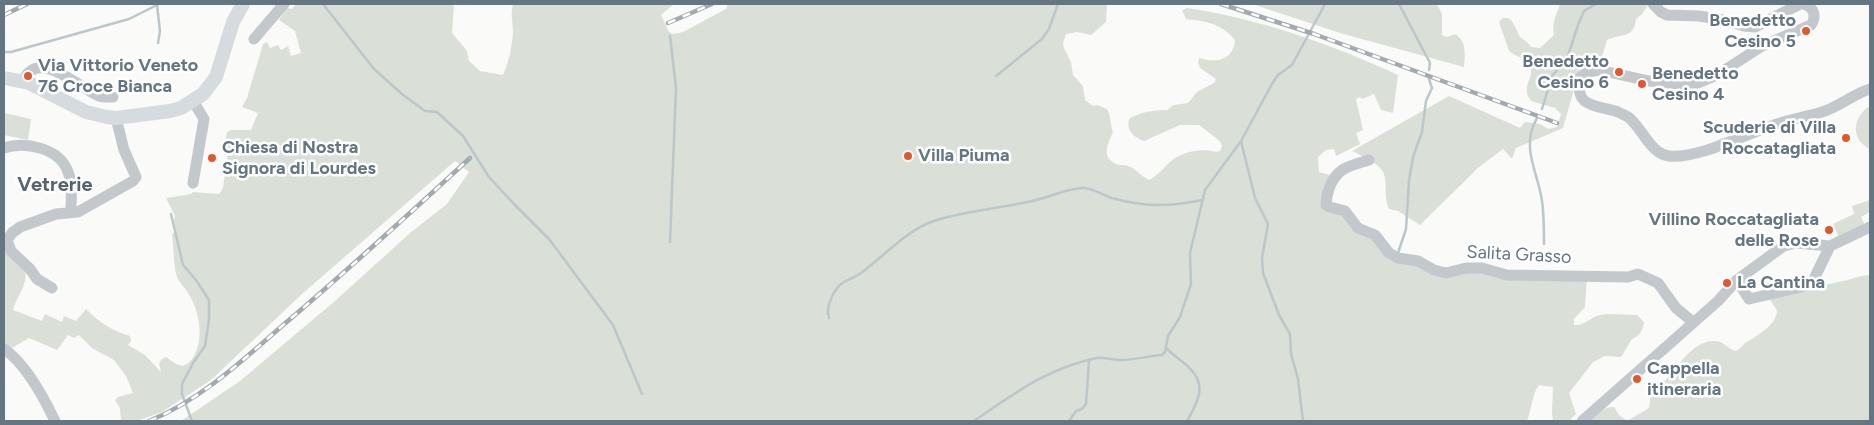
<!DOCTYPE html>
<style>
body{margin:0}
#map{position:relative;width:1874px;height:425px;overflow:hidden;background:#fafaf8;font-family:Figtree,sans-serif}
canvas{display:block}
.frame{position:absolute;inset:0;border:5px solid #657683;pointer-events:none}
</style>
<div id="map">
<canvas width="1874" height="425"></canvas>
<div class="frame"></div>
</div>
<script>
const g = document.querySelector('canvas').getContext('2d');
g.lineJoin = 'round';
function fillPath(path, color) { g.fillStyle = color; g.fill(path, 'evenodd'); }
function trace(path, color, width, dash) { g.strokeStyle = color; g.lineWidth = width; g.lineCap = dash ? 'butt' : 'round'; g.setLineDash(dash || []); g.stroke(path); }
function drawText(font, color, halo, rows, align = 'center') {
  g.font = font + ' Figtree,sans-serif'; g.lineWidth = 5; g.setLineDash([]); g.textBaseline = 'middle'; g.strokeStyle = halo; g.fillStyle = color; for (const [text, x, y, turn = 0] of rows) {
    g.save(); g.translate(x, y); g.rotate((+turn || 0) * Math.PI / 180); g.textAlign = isNaN(turn) ? turn : align; if (halo) g.strokeText(text, 0, 0); g.fillText(text, 0, 0); g.restore();
  }
}
const green = new Path2D(`
 M296 4H454L452 33 467 51 469 61 480 71 503 75C509 62 512 46 513 32 513 22 510 13 513 4H674L661 15 669 32 673 34 683 32 726 9 728 4H1107L1106 22 1091 35 1077 32 1066 34 1063 43 1064 48 1071 62 1073 75 1083 86 1085 100 1093 106 1097 105 1107 109C1111 116 1110 124 1113 132 1108 143 1101 157 1116 164 1120 166 1124 164 1128 166 1136 168 1141 177 1149 180 1161 174 1167 162 1177 157 1188 151 1204 148 1216 152L1220 151 1222 146 1220 141 1199 125H1180L1144 141C1134 137 1126 131 1129 119 1140 112 1153 110 1167 110L1174 105 1188 103 1197 92 1214 83 1216 79 1200 68 1198 63 1199 58C1216 63 1233 61 1235 40 1222 24 1206 21 1186 19L1182 10 1187 8C1260 19 1331 44 1398 75L1393 113 1381 110 1374 94 1362 99 1360 97 1356 99 1363 130 1356 133 1360 144 1336 156 1334 149 1326 150 1318 157 1319 172 1330 175 1323 204 1342 212 1385 252 1457 272 1587 276 1585 307 1574 319V325C1584 326 1591 317 1600 315 1612 313 1625 315 1637 315L1644 322C1643 330 1640 336 1632 339L1621 357 1605 356 1593 362 1569 393 1576 414 1569 421H1553L1552 413 1553 387 1539 385C1533 392 1531 411 1527 421H181L240 381 335 301 410 233 447 204 469 172 455 161 302 294 211 380 162 412 137 421H121L120 408 115 400 118 397 133 393 126 376 114 360 92 348 79 335 74 338 68 335 57 350 29 338 12 348 4 345V238L25 269C29 284 16 297 13 310L42 321 45 314 62 322 64 316 76 321 86 309C99 322 112 331 130 336L131 341 128 345 145 355 161 372 159 363 162 359 166 357C176 364 183 371 192 359 205 341 200 311 188 293 185 287 180 284 177 277 173 264 174 248 172 235L176 230 174 221 175 216 166 198 191 194 193 192 219 194 223 188 228 152 224 150 227 132 231 130H251L258 113 242 107 247 98 263 44 267 42 270 48 278 45 281 50 288 46 291 56 301 53 295 31 279 20 287 8 292 9Z
 M1252 4H1437L1442 14V35L1447 37 1455 34C1467 41 1465 55 1464 67L1340 33Z
 M1560 4 1648 5 1642 14 1636 19C1634 39 1622 33 1607 40L1600 64 1582 69 1576 76 1573 84V93L1563 128 1516 148 1512 159 1503 149 1479 167 1420 225 1398 211 1389 209C1383 196 1388 186 1384 174 1382 165 1360 155 1352 151L1449 96 1520 128 1525 122 1540 124 1548 129 1557 127 1561 114 1555 108 1531 101C1529 97 1526 94 1527 89 1527 79 1537 72 1526 62 1522 58 1514 55 1509 51L1499 22 1503 18H1508L1512 21 1520 37 1528 43 1531 47 1540 48 1554 35C1551 23 1557 14 1560 4Z
 M1868 107H1870V149C1851 140 1852 119 1868 107Z
 M4 113 31 119 28 140 4 135Z
 M1870 200V212L1861 217 1866 227 1840 240 1833 224 1854 214 1852 206Z
 M1870 275V421H1590C1597 415 1604 406 1614 407L1619 415 1627 421 1649 408 1651 393C1655 389 1660 387 1663 383 1677 368 1693 339 1716 341 1724 341 1729 350 1736 351 1740 349 1742 346 1745 343 1757 336 1777 325 1777 310L1768 297 1848 280 1861 276Z`);
const stream = new Path2D(`
 M323 4 374 69 402 94 425 111 437 112 463 136 489 177 514 204 549 239 613 325 642 394
 M1399 4 1430 63 1429 70
 M157 5 160 31 158 43
 M670 36 676 88 670 242
 M4 52H11L129 19 159 4
 M996 76 1042 39 1049 29 1058 4
 M1542 109 1552 76 1567 59 1578 25 1584 11 1596 4
 M1537 118C1520 147 1538 172 1542 201 1544 215 1544 230 1544 244
 M1241 141 1255 198 1268 224 1262 258 1263 273 1279 315 1290 334 1291 354 1298 379 1303 421
 M171 214 183 265 196 280 209 300V320L205 346 193 363 182 384V394L192 421
 M1398 253 1406 229 1409 181 1413 157 1422 132 1426 101 1432 88 1429 79
 M829 318C825 307 834 288 844 282 849 279 854 278 861 273 883 257 905 232 931 222 965 210 1001 209 1036 200 1051 197 1067 188 1083 188 1092 188 1103 195 1112 198 1144 207 1169 207 1202 200
 M1166 348C1172 354 1178 358 1184 363 1208 382 1200 399 1187 421
 M974 421C1014 394 1047 368 1097 358 1104 357 1112 360 1120 360 1134 360 1148 356 1162 355L1165 352 1168 336 1180 317 1191 284 1190 253 1205 190 1241 141 1272 84 1278 75 1292 65 1325 4
 M1069 421 1076 411 1082 409 1086 404 1089 361`);
const minor = new Path2D(`
 M1653 4 1661 12 1667 15 1699 16 1723 20 1744 26 1755 27 1800 4
 M1803 4C1814 7 1817 16 1811 25L1762 46 1717 75 1698 83 1679 84 1649 81 1599 70 1588 72 1580 78C1574 109 1598 105 1618 112 1621 114 1626 115 1628 117 1642 127 1650 154 1669 156 1698 159 1746 134 1774 125 1790 119 1807 117 1822 112 1839 107 1853 94 1870 89
 M254 39 284 4
 M23 81C38 48 77 86 97 95 102 98 108 97 113 97
 M4 148C25 141 60 148 68 172 73 184 71 199 71 211
 M1369 160C1349 166 1336 168 1329 189 1327 195 1326 199 1326 205L1330 207 1345 211 1358 228 1375 235 1389 253 1398 258 1418 261 1434 270 1446 273 1466 268H1482L1507 275 1628 277 1638 274 1658 283 1676 308 1693 322
 M193 183 204 119 193 101
 M1737 280 1749 299 1805 286 1813 281 1830 246
 M52 288 37 279 30 269 11 251 7 240 12 233 20 227 56 214 78 212 133 181 136 177 124 150 116 118
 M4 349C25 363 44 398 55 421
 M1582 421 1718 301 1737 280 1778 250 1784 246 1796 243 1830 246 1870 227`);
const major = new Path2D(`
 M4 78 29 83 86 112 107 117 116 118 170 111 181 108 203 94 216 77 233 22 243 4`);
const rail = new Path2D(`
 M1221 4 1314 34 1557 123
 M4 15 27 4
 M668 23 712 4
 M149 421C199 401 242 361 282 326 346 272 408 215 470 158`);
const markers = [
 [1806,31,5,"#e4572e"],
 [1619,72,5,"#e4572e"],
 [28,76,5,"#e4572e"],
 [1642,84,5,"#e4572e"],
 [1846,138,5,"#e4572e"],
 [908,156,5,"#e4572e"],
 [212,158,5,"#e4572e"],
 [1829,230,5,"#e4572e"],
 [1727,283,5,"#e4572e"],
 [1637,379,5,"#e4572e"]
];
const poiNames = [
 ["Benedetto",1796,21,"right"],
 ["Cesino 5",1796,42,"right"],
 ["Benedetto",1609,62,"right"],
 ["Cesino 6",1609,83,"right"],
 ["Via Vittorio Veneto",38,66],
 ["76 Croce Bianca",38,87],
 ["Benedetto",1652,74],
 ["Cesino 4",1652,95],
 ["Scuderie di Villa",1836,128,"right"],
 ["Roccatagliata",1836,149,"right"],
 ["Chiesa di Nostra",222,148],
 ["Signora di Lourdes",222,169],
 ["Villa Piuma",918,156],
 ["Villino Roccatagliata",1819,220,"right"],
 ["delle Rose",1819,241,"right"],
 ["La Cantina",1737,283],
 ["Cappella",1647,369],
 ["itineraria",1647,390]
];
const streetNames = [
 ["Salita Grasso",1519,255,3]
];
const quarterNames = [
 ["Vetrerie",55,185]
];
fillPath(green, '#dadfd7');
trace(stream, '#bbc7cb', 2.5);
trace(minor, '#c3c8cc', 11);
trace(major, '#d6dbdf', 14);
trace(rail, '#a2aab0', 4.5);
trace(rail, '#fff', 2.5, [8]);
for (const [x, y, r, color] of markers) { const dot = new Path2D(); dot.arc(x, y, r, 0, 2 * Math.PI); g.fillStyle = color; g.fill(dot); trace(dot, '#fff', 2); }
drawText('bold 18px', '#657683', '#fff', poiNames, 'left');
drawText('18px', '#657683', '#fff', streetNames);
drawText('bold 20px', '#57646e', '#fff', quarterNames);
</script>
